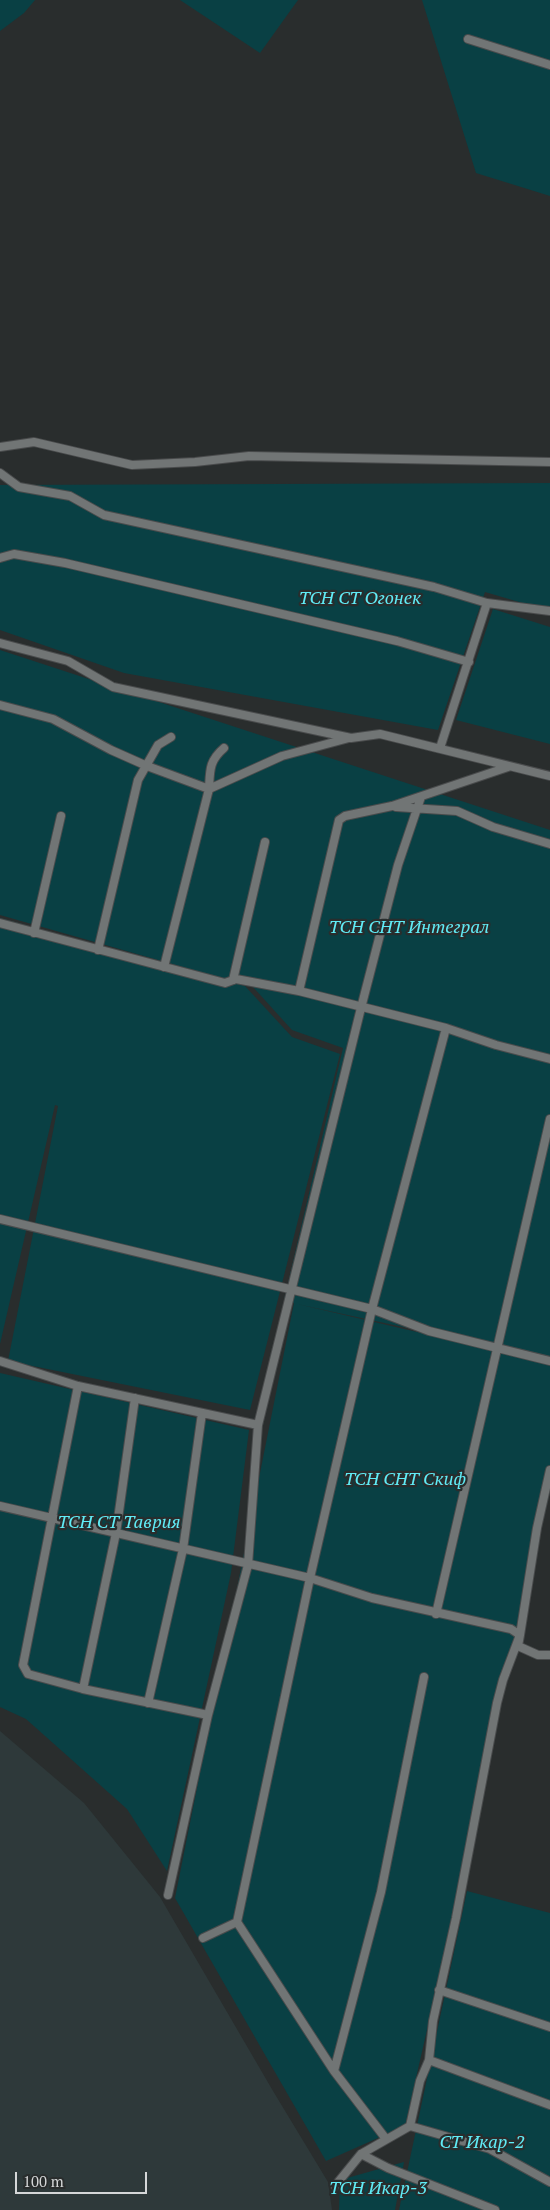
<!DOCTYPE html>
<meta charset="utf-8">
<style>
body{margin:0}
#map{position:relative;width:550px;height:2210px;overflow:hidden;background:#292d2d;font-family:"PT Serif",serif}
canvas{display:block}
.scale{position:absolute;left:15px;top:2172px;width:132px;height:22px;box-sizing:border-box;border:2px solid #d5d7d8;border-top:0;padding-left:6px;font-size:15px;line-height:18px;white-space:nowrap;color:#d5d7d8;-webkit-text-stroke:4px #292d2d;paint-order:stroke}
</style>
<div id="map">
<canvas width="550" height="2210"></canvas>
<div class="scale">100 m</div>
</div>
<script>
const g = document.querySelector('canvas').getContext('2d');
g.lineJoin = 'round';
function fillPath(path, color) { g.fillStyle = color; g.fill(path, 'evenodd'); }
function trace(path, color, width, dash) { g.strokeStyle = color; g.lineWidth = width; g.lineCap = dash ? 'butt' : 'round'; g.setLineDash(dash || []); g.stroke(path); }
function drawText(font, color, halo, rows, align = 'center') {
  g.font = font + ' "PT Serif",serif'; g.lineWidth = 4.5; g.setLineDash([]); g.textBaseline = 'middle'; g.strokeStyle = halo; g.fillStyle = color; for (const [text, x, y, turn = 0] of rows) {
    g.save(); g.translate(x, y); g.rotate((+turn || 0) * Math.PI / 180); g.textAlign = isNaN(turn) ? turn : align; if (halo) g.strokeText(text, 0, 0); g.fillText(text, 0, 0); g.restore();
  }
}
const built = new Path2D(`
 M0 1731 84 1803 160 1897 273 2091 328 2182 332 2210H0Z`);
const green = new Path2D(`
 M0 0H35L24 13 0 31Z
 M180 0H298L260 53Z
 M422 0H550V196L476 173Z
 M550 483V611L485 592 438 730 124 673 0 630V485Z
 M493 609 550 627V744L456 720Z
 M0 650 550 830V1359L297 1304 550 1363V1491L405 2126 326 2161 175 1898 294 1303 284 1300 343 1048 292 1030 253 987 0 915Z
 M0 918 245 986 292 1037 340 1054 250 1410 8 1361 58 1106 55 1105 0 1344Z
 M0 1373 249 1430 231 1573 167 1871 127 1809 26 1719 0 1707Z
 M467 1891 550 1913V2210H399Z
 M404 2162 395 2210H339L340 2180Z`);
const street = new Path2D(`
 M468 39 550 65
 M0 447 34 442 132 465 195 462 249 456 550 462
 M0 473 19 487 70 496 104 515 434 587 487 603 550 611
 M0 558 14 554 65 563 397 641 469 662
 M0 643 68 661 113 687 351 738 380 734 550 776
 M0 705 53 719 111 750 147 766 209 789 282 756 349 738
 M440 748 487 603
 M396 807 457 811 493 827 550 844
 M0 923 225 983 236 979 299 991 446 1028 496 1045 550 1059
 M34 933 61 816
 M98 950 138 780 158 745 171 737
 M164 967 209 789C210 770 209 761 224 748
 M233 980 265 842
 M299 991 339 820 345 816 392 806 508 767
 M0 1219 372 1309 429 1331 550 1361
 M0 1361 78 1386 258 1425
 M78 1386 23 1665 28 1674 83 1689 208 1715
 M0 1506 310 1578 372 1598 511 1629 520 1635 518 1646 538 1655H550
 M436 1614 550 1119
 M83 1689 116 1533 135 1398
 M148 1703 183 1549 202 1413
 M168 1895 208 1715 248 1565 258 1425 361 1008 398 865 421 797
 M237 1922 334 2071
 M203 1938 237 1922 310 1578 372 1309 446 1028
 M439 1990 550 2027
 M429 2060 550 2105
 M410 2126 490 2149 550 2182
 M386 2139 334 2071 381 1892 424 1677
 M361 2154 388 2168 495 2210
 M335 2186 361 2154 410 2126 420 2081 429 2060 433 2021 456 1918 497 1703 503 1680 520 1635 537 1528 550 1470`);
const parkNames = [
 ["ТСН СТ Огонек",360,599],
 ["ТСН СНТ Интеграл",409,928],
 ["ТСН СНТ Скиф",405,1480],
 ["ТСН СТ Таврия",119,1523],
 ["СТ Икар-2",482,2143],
 ["ТСН Икар-3",378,2189]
];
fillPath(built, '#2e393a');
fillPath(green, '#094044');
trace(street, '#494b4c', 10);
trace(street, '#717575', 8);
drawText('italic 18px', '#60ecf6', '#292d2d', parkNames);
</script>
